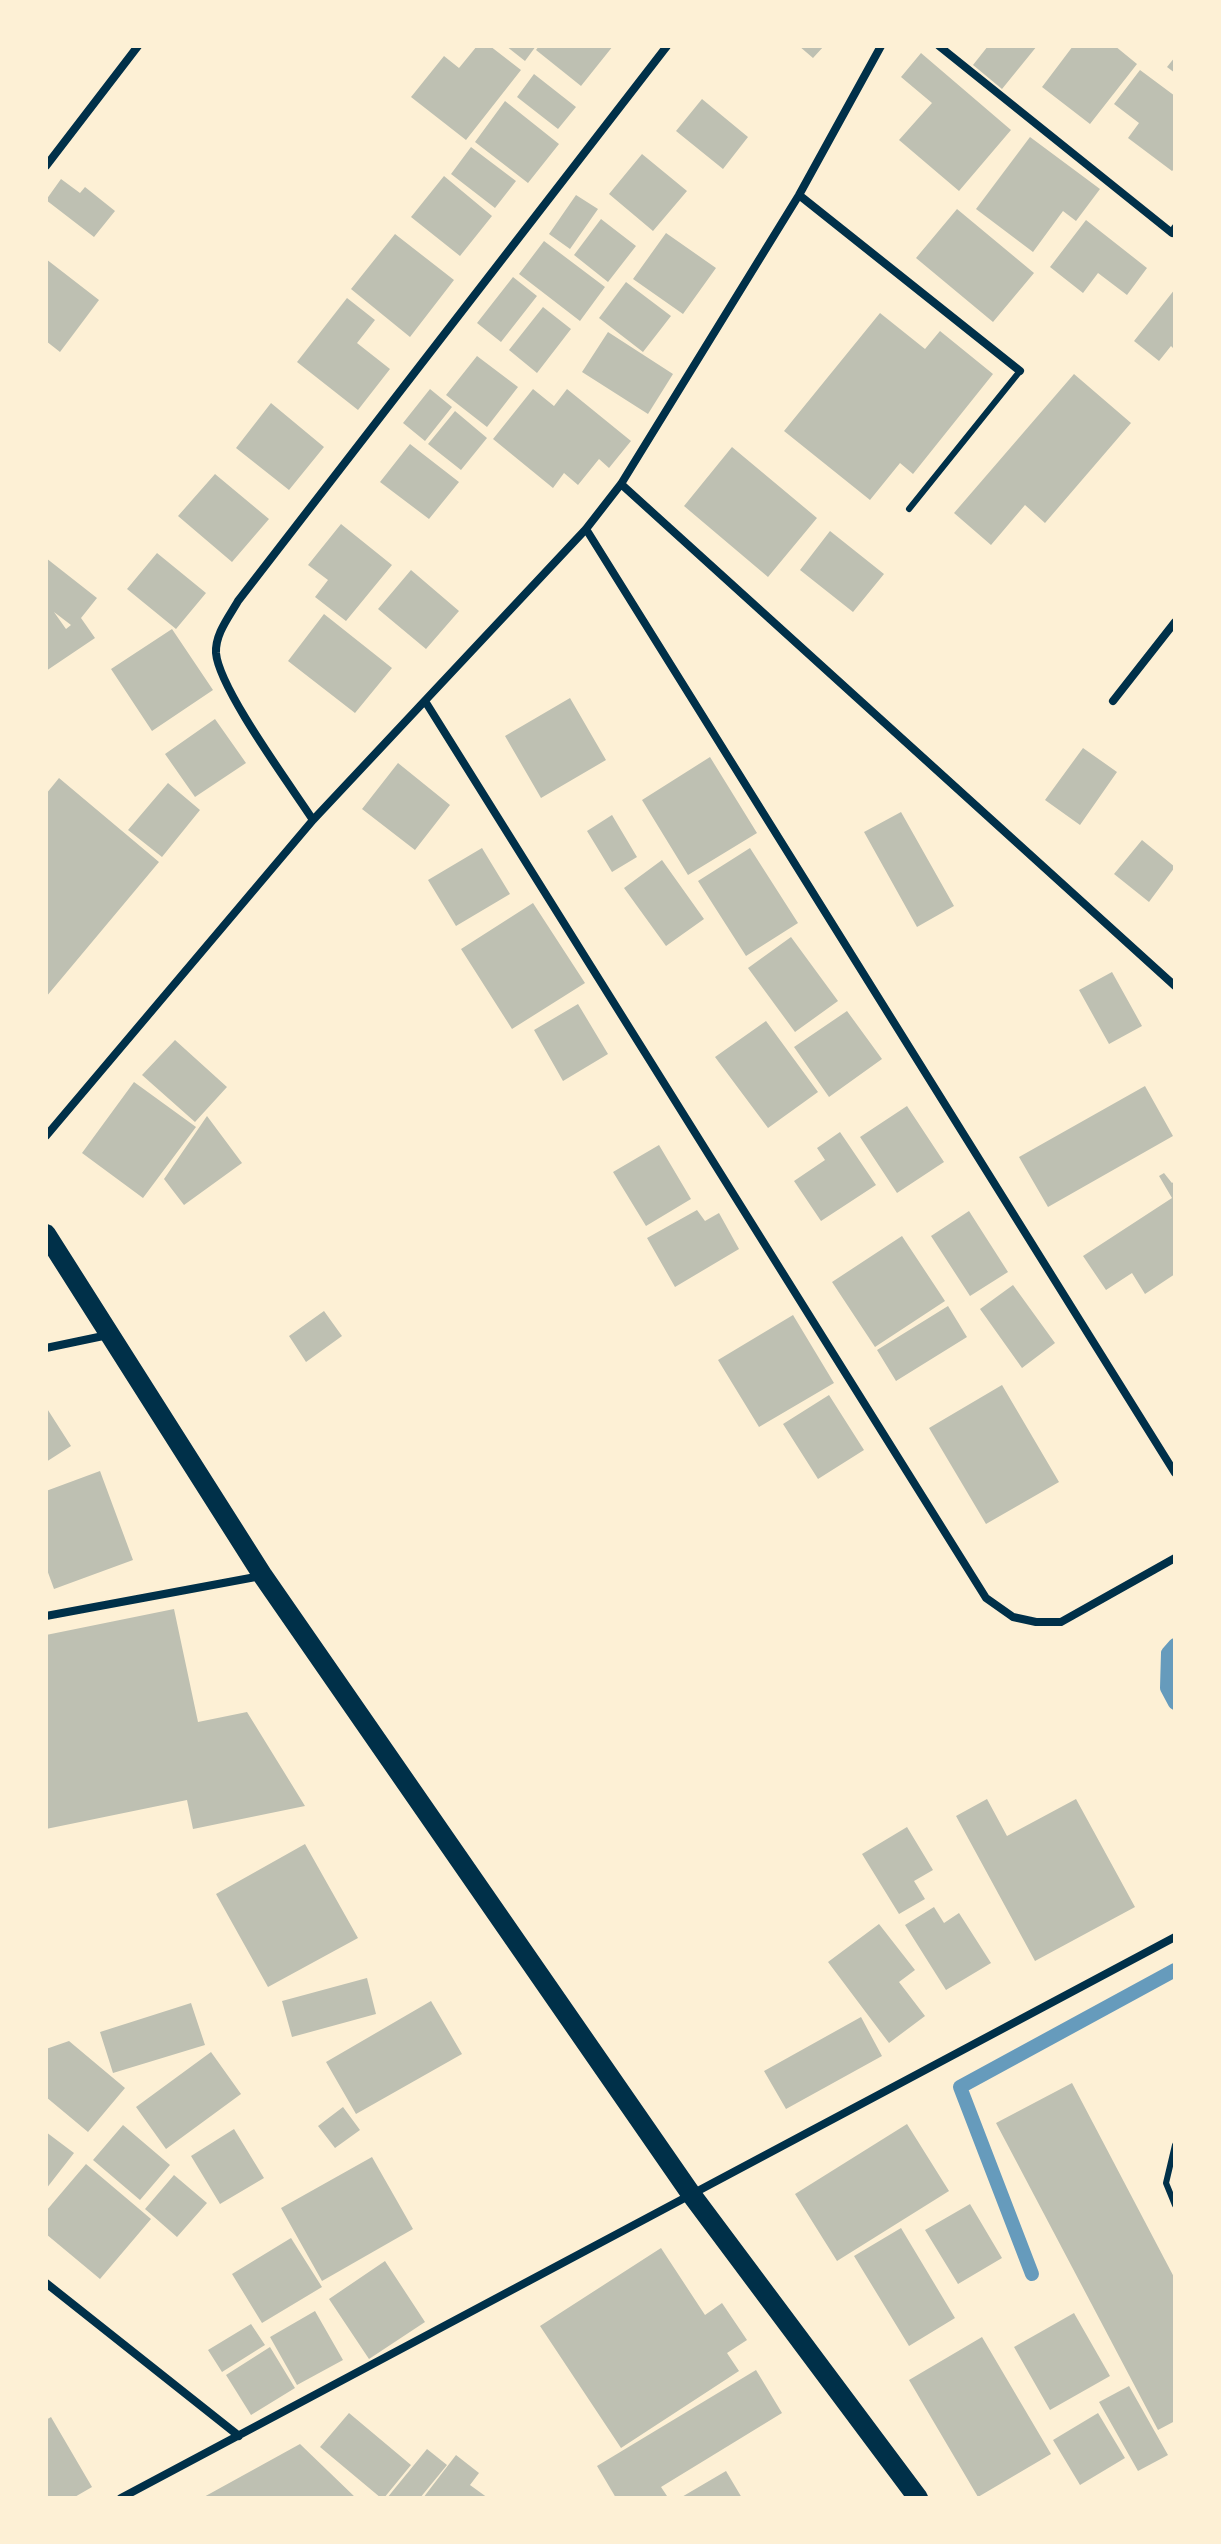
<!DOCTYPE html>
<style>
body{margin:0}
#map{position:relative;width:1221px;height:2544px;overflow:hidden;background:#fdf0d5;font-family:"Titillium Web",sans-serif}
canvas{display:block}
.frame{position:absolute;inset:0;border:48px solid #fdf0d5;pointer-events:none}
</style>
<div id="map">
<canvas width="1221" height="2544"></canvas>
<div class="frame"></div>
</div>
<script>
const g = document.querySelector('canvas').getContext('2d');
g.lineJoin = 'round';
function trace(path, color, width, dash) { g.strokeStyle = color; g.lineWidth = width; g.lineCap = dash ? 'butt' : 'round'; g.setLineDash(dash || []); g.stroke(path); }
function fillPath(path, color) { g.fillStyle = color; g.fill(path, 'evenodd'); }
const stream = new Path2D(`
 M1175 1645 1168 1653 1167 1688 1175 1703
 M1032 2274 960 2087 1175 1970`);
const building = new Path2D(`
 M477 46H490L521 70 466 140 411 97 444 56 459 68Z
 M506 46H536L525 61Z
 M539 46H613L581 86 536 50Z
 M799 46H824L813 58Z
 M988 46H1037L1002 89 973 65Z
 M1073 46H1115L1137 64 1090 124 1042 87Z
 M921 53 1011 130 959 191 899 140 932 103 901 77Z
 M1175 57V73L1167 67Z
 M1140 70 1175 96V168L1172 171 1128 138 1139 123 1114 104Z
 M534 74 576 107 558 129 517 97Z
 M702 99 748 137 723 169 676 131Z
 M505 101 559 144 528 183 475 142Z
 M1030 137 1100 189 1076 221 1063 211 1033 252 976 209Z
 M471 147 516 181 495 208 451 174Z
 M642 154 687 191 653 231 609 194Z
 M444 176 492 216 460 256 411 217Z
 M61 179 80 193 85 187 115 211 94 237 46 200Z
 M576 195 598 209 570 249 549 234Z
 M957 209 1034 273 993 322 916 258Z
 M601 219 636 246 608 282 574 255Z
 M1086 220 1147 268 1127 295 1098 273 1083 293 1050 267Z
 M666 233 716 268 683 314 633 279Z
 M395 234 454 280 410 337 351 289Z
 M544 241 605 287 580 321 519 274Z
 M46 259 99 300 60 352 46 341Z
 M513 277 537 296 501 342 477 323Z
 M626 282 671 316 643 352 599 318Z
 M1175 289V350L1171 346 1159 361 1134 341Z
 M347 298 375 320 357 343 390 369 358 410 297 362Z
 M543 307 571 329 537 373 509 350Z
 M880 313 925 349 940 331 993 374 913 474 900 463 870 500 784 431Z
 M608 332 673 374 648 414 582 372Z
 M477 356 518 387 487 427 446 395Z
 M1074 374 1131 423 1045 523 1025 505 991 545 954 513Z
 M430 389 452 407 425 441 403 423Z
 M533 389 554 406 567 389 631 441 609 468 599 459 578 485 564 473 553 488 493 439Z
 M271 403 324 447 289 490 236 448Z
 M455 411 487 438 461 470 428 444Z
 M410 444 459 482 429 519 380 482Z
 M732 447 817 518 768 577 684 506Z
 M215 474 269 519 232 562 178 516Z
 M341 524 392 565 346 621 315 597 328 580 308 565Z
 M830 531 884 574 853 612 800 570Z
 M157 553 206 593 176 629 127 589Z
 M46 558 97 598 81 618 95 638 46 671ZM54 612 71 625 66 629Z
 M411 570 459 611 426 649 378 609Z
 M324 614 392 668 355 713 288 661Z
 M172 629 213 690 152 731 111 669Z
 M570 698 606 760 541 798 505 736Z
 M215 719 246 763 195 797 165 754Z
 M1083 748 1117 772 1080 825 1045 800Z
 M710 757 757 833 688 875 642 800Z
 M398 763 450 805 415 850 362 809Z
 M59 778 159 862 46 997V794Z
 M168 783 200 810 162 857 128 830Z
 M901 812 954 906 917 927 864 832Z
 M612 815 637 857 612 872 587 831Z
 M1142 840 1175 867 1149 902 1114 874Z
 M482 848 510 894 456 926 428 880Z
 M750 848 798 923 746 956 698 881Z
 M662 860 704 919 666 946 624 888Z
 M533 903 585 983 512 1029 461 949Z
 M791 937 838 1001 795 1032 748 968Z
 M1112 972 1142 1026 1109 1044 1079 990Z
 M578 1004 608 1054 563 1081 534 1030Z
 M847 1011 882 1059 829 1097 794 1047Z
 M766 1021 818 1092 768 1128 715 1057Z
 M175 1040 227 1087 195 1122 142 1075Z
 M134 1082 196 1127 143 1198 82 1153Z
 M1145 1086 1173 1136 1048 1207 1019 1157Z
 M907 1106 944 1162 897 1193 860 1137Z
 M207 1116 242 1163 184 1205 164 1179Z
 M840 1132 876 1185 821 1221 794 1181 825 1160 817 1148Z
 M659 1145 691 1199 646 1226 613 1172Z
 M1164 1173 1172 1183 1175 1181V1274L1145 1294 1132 1273 1106 1290 1083 1256 1172 1198 1159 1176Z
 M697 1210 705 1221 719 1213 739 1249 675 1287 647 1238Z
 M969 1211 1008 1272 970 1296 931 1236Z
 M902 1236 945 1301 875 1347 832 1282Z
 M1013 1285 1055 1343 1022 1368 980 1309Z
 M948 1306 967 1337 896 1381 877 1350Z
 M324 1311 342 1336 306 1362 289 1336Z
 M793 1315 834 1383 759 1427 718 1360Z
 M1002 1385 1059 1482 986 1524 929 1428Z
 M829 1395 864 1450 818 1479 783 1424Z
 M46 1407 71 1446 46 1462Z
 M100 1471 133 1560 54 1589 46 1567V1491Z
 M174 1609 198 1722 247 1712 305 1806 193 1829 187 1800 46 1829V1635Z
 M987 1799 1007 1836 1076 1799 1135 1907 1035 1961 956 1816Z
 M907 1827 933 1870 914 1881 925 1899 899 1914 862 1854Z
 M305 1844 358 1938 268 1987 216 1894Z
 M934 1907 944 1923 959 1913 991 1963 946 1990 905 1925Z
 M879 1924 915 1970 899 1982 925 2016 889 2043 828 1962Z
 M367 1978 376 2014 292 2037 282 2001Z
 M431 2001 462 2054 356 2114 326 2062Z
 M191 2003 205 2045 113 2073 100 2032Z
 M861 2017 882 2056 786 2109 764 2071Z
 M69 2041 125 2088 88 2132 46 2097V2049Z
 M211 2052 241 2094 166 2149 136 2107Z
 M1072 2083 1175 2279V2421L1158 2430 996 2123Z
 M343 2107 360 2130 335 2148 318 2126Z
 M907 2124 949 2191 837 2261 795 2194Z
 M123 2125 170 2165 140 2200 93 2160Z
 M234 2129 264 2178 220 2204 191 2156Z
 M46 2132 74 2153 46 2189Z
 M372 2157 413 2229 322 2281 281 2208Z
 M86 2164 151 2219 100 2279 46 2234V2211Z
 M174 2175 207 2203 177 2237 145 2209Z
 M970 2204 1002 2258 958 2284 925 2230Z
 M901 2228 955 2318 909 2346 854 2256Z
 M291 2238 322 2287 262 2323 232 2274Z
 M661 2248 705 2315 722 2303 747 2340 727 2353 739 2371 621 2448 540 2326Z
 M385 2261 425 2322 369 2359 329 2299Z
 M315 2311 343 2360 297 2385 270 2337Z
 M1074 2313 1110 2376 1050 2410 1014 2347Z
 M251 2324 265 2345 222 2372 208 2350Z
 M982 2337 1051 2454 978 2497 909 2380Z
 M270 2347 295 2388 251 2415 226 2375Z
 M756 2370 782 2413 661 2487 667 2496 664 2498H616L597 2466Z
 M1129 2386 1168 2455 1138 2471 1099 2402Z
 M349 2413 411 2465 384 2498H381L320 2447Z
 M1098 2413 1125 2458 1080 2485 1053 2440Z
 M51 2417 92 2487 73 2498H46V2420Z
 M300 2444 356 2498H202Z
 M427 2449 447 2465 420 2498H387Z
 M456 2455 479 2473 470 2485 488 2498H423Z
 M726 2471 742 2498H680Z`);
const service = new Path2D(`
 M909 509 1020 371
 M1175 2145 1166 2183 1175 2205`);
const minor = new Path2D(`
 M939 46 1172 233 1175 228
 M46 166 138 46
 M799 195 1020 371
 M621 484 1175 986
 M586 529 1175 1473
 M425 701 986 1598 1013 1617 1036 1622H1061L1175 1558
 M1113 701 1175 622
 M313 820C291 786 219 689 216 653 215 634 229 617 238 601L667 46
 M46 1136 313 820 586 529 621 484 799 195 881 46
 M46 1348 108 1335
 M46 1616 261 1576
 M46 2283 239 2436
 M121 2498 1175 1937`);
const primary = new Path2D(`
 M46 1234 263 1576 691 2194 918 2498`);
trace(stream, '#669bbc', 14);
fillPath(building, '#bec0b2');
trace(service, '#003049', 6);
trace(minor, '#003049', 8);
trace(primary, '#003049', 20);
</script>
